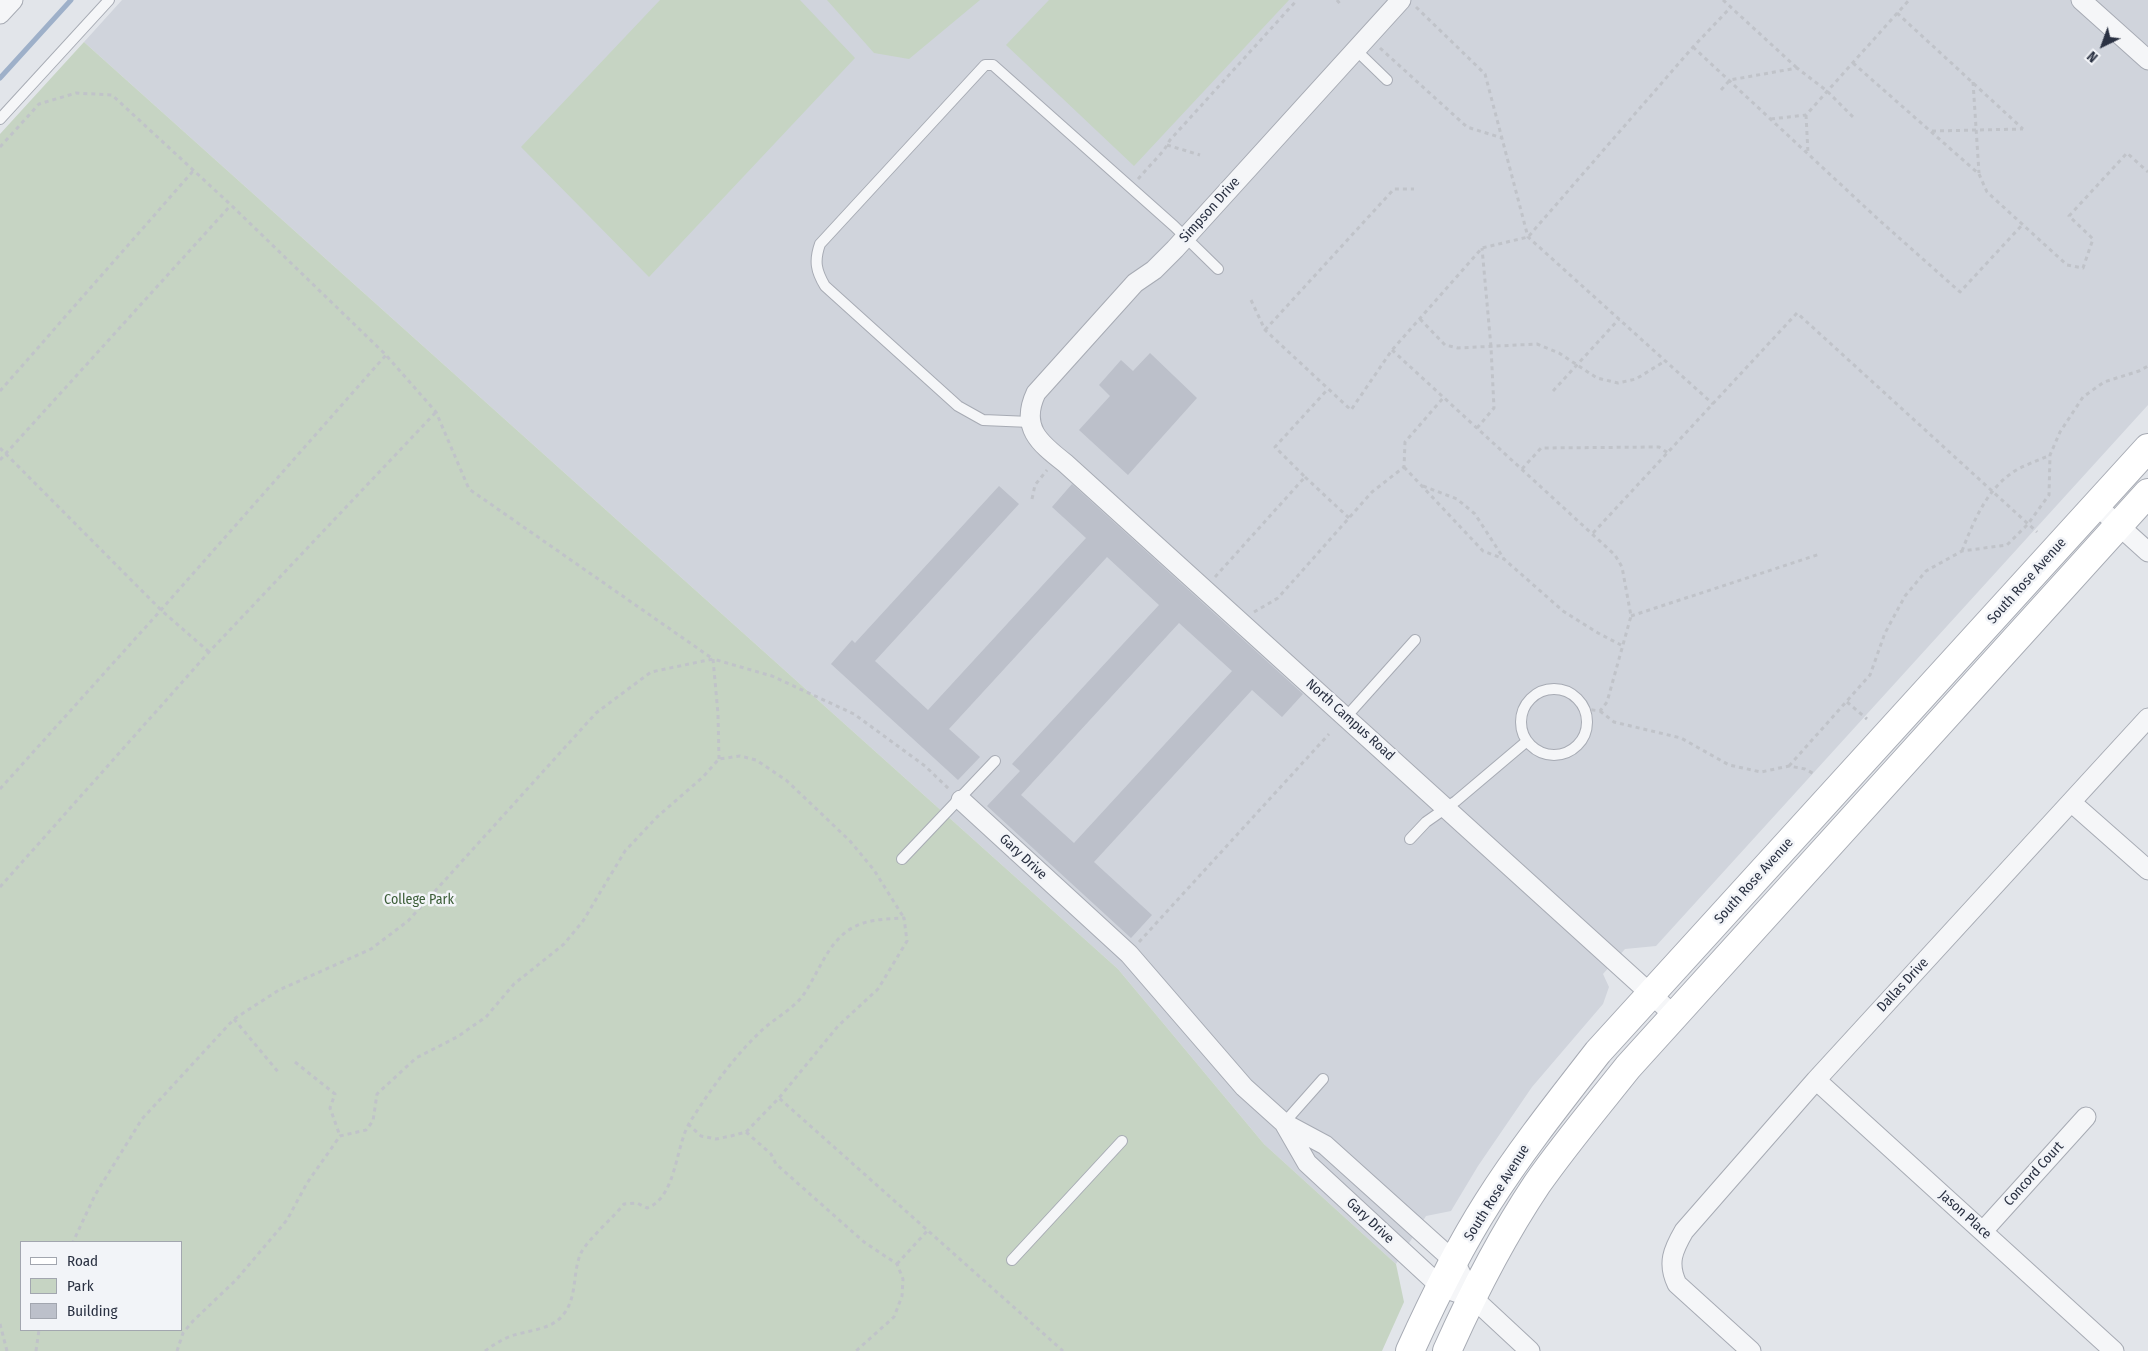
<!DOCTYPE html>
<style>
body{margin:0}
#map{position:relative;width:2148px;height:1351px;overflow:hidden;background:#e2e5ea;font-family:"Fira Sans Condensed",sans-serif}
canvas{display:block}
.legend{position:absolute;left:20px;top:1241px;width:162px;height:90px;box-sizing:border-box;background:#f2f4f8;border:1px solid #a2a6af;margin:0;padding:6px 9px;list-style:none;font-size:15px;color:#2a3142}
.legend li{display:flex;align-items:center;gap:10px;height:25px}
.legend b{width:25px;border:1px solid #a2a6af}
.north{position:absolute;left:2078px;top:20px;width:50px;height:50px;-webkit-text-stroke:4px #f2f4f8;paint-order:stroke;rotate:222deg;font-size:14px;font-weight:700;line-height:20px;text-align:center;color:#2a3142}
.north::after{content:'';display:block;margin:auto;width:18px;height:22px;background:#2a3142;clip-path:polygon(50% 0,100% 100%,50% 72%,0 100%)}
</style>
<div id="map">
<canvas width="2148" height="1351"></canvas>
<ul class="legend">
<li><b style="height:6px;background:#fff"></b>Road</li>
<li><b style="height:14px;background:#c6d4c3"></b>Park</li>
<li><b style="height:14px;background:#bcc0ca"></b>Building</li>
</ul>
<div class="north">N</div>
</div>
<script>
const g = document.querySelector('canvas').getContext('2d');
g.lineJoin = 'round';
function fillPath(path, color) { g.fillStyle = color; g.fill(path, 'evenodd'); }
function trace(path, color, width, dash) { g.strokeStyle = color; g.lineWidth = width; g.lineCap = dash ? 'butt' : 'round'; g.setLineDash(dash || []); g.stroke(path); }
function drawText(font, color, halo, rows, align = 'center') {
  g.font = font + ' "Fira Sans Condensed",sans-serif'; g.lineWidth = 5; g.setLineDash([]); g.textBaseline = 'middle'; g.strokeStyle = halo; g.fillStyle = color; for (const [text, x, y, turn = 0] of rows) {
    g.save(); g.translate(x, y); g.rotate((+turn || 0) * Math.PI / 180); g.textAlign = isNaN(turn) ? turn : align; if (halo) g.strokeText(text, 0, 0); g.fillText(text, 0, 0); g.restore();
  }
}
const built = new Path2D(`
 M122 0H2148V405L1656 946 1625 949 1603 974 1609 987 1603 1004 1532 1087 1478 1166 1451 1211 1426 1216 1396 1264 1264 1144 1118 969 84 42Z`);
const green = new Path2D(`
 M660 0H800L855 58 649 277 521 147Z
 M827 0H980L909 59 874 53Z
 M1049 0H1289L1134 166 1006 45Z
 M84 42 1118 969 1264 1144 1396 1264 1404 1302 1382 1351H0V134ZM21 1242H181V1330H21Z`);
const stream = new Path2D(`
 M0 78 71 0`);
const building = new Path2D(`
 M1150 353 1197 398 1128 475 1079 430 1110 396 1099 385 1121 360 1133 371Z
 M1072 484 1303 694 1282 717 1252 690 1094 862 1152 915 1131 938 987 806 1020 771 1012 764 1159 605 1107 557 949 729 980 757 958 780 831 664 852 640 855 643 999 486 1019 504 875 661 928 710 1086 538 1052 507ZM1179 623 1232 671 1074 843 1021 795Z`);
const path = new Path2D(`
 M1337 0 1341 5
 M1723 0 1797 68
 M1416 7 1485 74 1528 237 1713 404
 M1897 13 2023 129
 M1693 47 1879 220 1960 292 2023 224
 M1380 48 1467 127 1502 138
 M1853 63 1979 174 1987 192 2067 265 2083 268 2093 239 2069 216 2127 153 2148 172
 M1973 82 1979 173
 M1721 90 1730 80 1797 68 1827 91 1855 119
 M1806 115 1808 153
 M1771 119 1806 115 1909 0
 M1932 131 2023 129
 M1167 145 1200 155
 M0 147 39 104 76 93 112 95 231 205 386 355 436 412 469 489 713 659 651 672 596 713 408 921 371 949 279 990 234 1019 142 1119 95 1195 73 1242
 M1138 179 1164 150 1170 140 1297 0
 M1251 300 1265 330 1351 410 1392 350 1482 248 1528 237 1693 47 1731 7
 M1420 319 1445 345 1458 348 1537 344 1559 353 1597 378 1618 383 1636 379 1665 361
 M1265 330 1394 189H1414
 M1392 350 1615 555 1622 567 1631 616 1607 702 1600 711 1585 709
 M0 391 194 170
 M1553 391 1619 319
 M1477 428 1494 408 1491 347 1482 248
 M0 448 161 610 209 652
 M0 460 231 205
 M1404 467 1483 551 1504 559 1563 611 1598 633 1621 645
 M1522 469 1541 448 1659 447 1668 453
 M1305 477 1349 518
 M1423 486 1457 499 1475 514 1504 559
 M1032 499 1035 485 1047 470
 M1593 533 1797 313 2037 532
 M1962 551C1974 520 1988 486 2018 469 2028 464 2039 460 2050 455
 M1215 577 1305 477 1275 447 1328 389
 M1254 612 1278 598 1372 492 1404 467 1405 442 1444 397
 M1631 616 1820 554
 M1847 702 1867 719
 M1600 711 1614 722 1681 738 1729 765 1761 772 1789 766 1805 769 1816 775
 M719 759 718 714 713 659 772 676 854 714 925 766 949 789
 M1789 766 1870 675 1885 633 1905 596 1926 571 1962 551 2007 545 2028 524 2049 495 2050 455 2060 432 2083 397 2104 382 2139 371 2148 366
 M0 789 161 610 386 355
 M0 887 209 652 436 412
 M1139 942 1329 734
 M234 1019 279 1073
 M295 1062 335 1094 330 1108 340 1136
 M688 1124 701 1136 716 1139 731 1136 746 1132 779 1098 1063 1351
 M746 1132 771 1154 776 1164 864 1242 897 1264 903 1279 902 1296 894 1317 856 1351
 M897 1264 928 1230
 M0 1324 7 1351
 M36 1351 39 1330
 M177 1351 183 1333 193 1321 236 1280 287 1220 307 1183 340 1136 366 1130 373 1121 377 1094 416 1058 457 1037 486 1017 514 984 564 944 583 921 625 851 657 817 703 777 719 759 740 756 756 760 786 780 850 841 874 870 904 918
 M485 1351C493 1345 501 1340 511 1336 529 1330 551 1330 563 1315 578 1297 572 1272 581 1253 587 1240 614 1217 624 1204L637 1203 647 1208C677 1197 675 1146 690 1122 710 1090 733 1058 760 1032 772 1020 790 1011 801 998 818 976 826 943 852 928 868 919 886 919 904 918L907 941 878 989 838 1026 779 1098`);
const lane = new Path2D(`
 M1356 50 1387 80
 M0 119 109 0
 M1030 422 983 420 958 406 825 286C816 271 814 261 820 244L985 65H993L1174 226 1218 269
 M1521 722a33 33 0 1 1 66 0a33 33 0 1 1-66 0Z
 M1346 717 1415 640
 M1410 839 1426 822 1456 801 1527 741
 M902 859 995 761
 M1284 1123 1323 1079
 M1012 1260 1122 1141`);
const street = new Path2D(`
 M1401 0 1175 249 1154 270 1135 283 1036 393C1020 427 1039 443 1065 463L1675 1016
 M2081 0 2148 60
 M0 14 13 0
 M2096 505 2148 552
 M961 800 1129 954 1244 1087 1284 1123 1325 1145 1455 1262 1473 1298 1530 1351
 M2071 802 2148 870
 M1816 1080 2114 1351
 M1284 1123 1307 1163 1441 1287 1473 1298
 M1983 1231 2086 1117
 M1751 1351 1677 1284C1667 1263 1673 1250 1684 1231L1816 1080 2148 718`);
const secondary = new Path2D(`
 M1410 1351C1433 1300 1458 1249 1488 1202 1521 1150 1560 1101 1598 1052L2148 448
 M1447 1351C1472 1295 1503 1235 1537 1184 1565 1144 1597 1106 1628 1067L2148 493`);
const streetNames = [
 ["Simpson Drive",1210,210,-48],
 ["South Rose Avenue",2027,581,-48],
 ["North Campus Road",1350,720,42],
 ["Gary Drive",1023,857,43],
 ["South Rose Avenue",1754,881,-48],
 ["Dallas Drive",1903,985,-47],
 ["Concord Court",2034,1174,-48],
 ["South Rose Avenue",1497,1193,-58],
 ["Jason Place",1965,1215,42],
 ["Gary Drive",1370,1221,43]
];
const parkNames = [
 ["College Park",419,900]
];
fillPath(built, '#d0d4dc');
fillPath(green, '#c6d4c3');
trace(stream, '#9eb0c9', 5);
fillPath(building, '#bcc0ca');
trace(lane, '#a7abb4', 12);
trace(street, '#a7abb4', 21);
trace(secondary, '#a7abb4', 30);
trace(path, '#c0c3c9', 3, [4, 4]);
trace(lane, '#f5f6f8', 10);
trace(street, '#f5f6f8', 19);
trace(secondary, '#fff', 28);
drawText('14px', '#2a3142', '#f2f4f8', streetNames);
drawText('14px', '#3c5e38', '#f2f4f8', parkNames);
</script>
